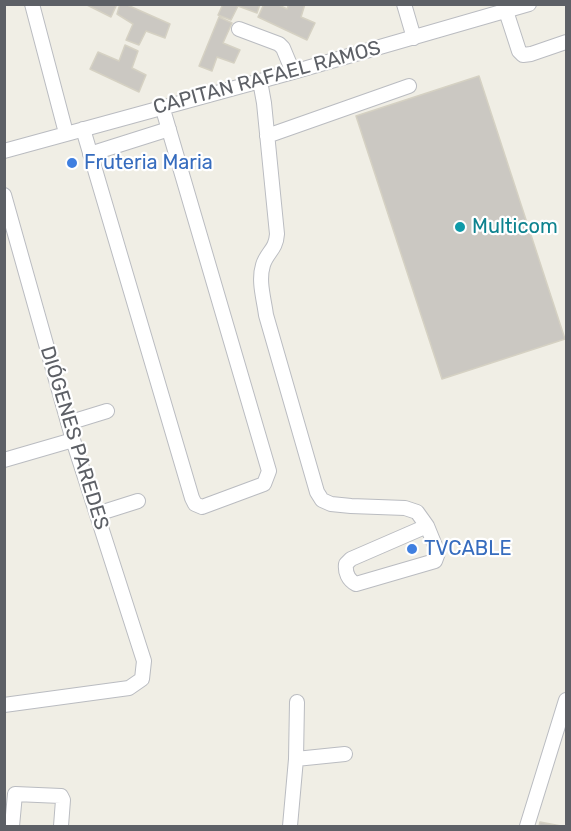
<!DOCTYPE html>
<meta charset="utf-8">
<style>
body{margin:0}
#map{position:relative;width:571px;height:831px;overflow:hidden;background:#f0eee5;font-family:Rubik,sans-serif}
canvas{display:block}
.frame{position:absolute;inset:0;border:6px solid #5d6066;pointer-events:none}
</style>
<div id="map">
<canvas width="571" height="831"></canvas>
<div class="frame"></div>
</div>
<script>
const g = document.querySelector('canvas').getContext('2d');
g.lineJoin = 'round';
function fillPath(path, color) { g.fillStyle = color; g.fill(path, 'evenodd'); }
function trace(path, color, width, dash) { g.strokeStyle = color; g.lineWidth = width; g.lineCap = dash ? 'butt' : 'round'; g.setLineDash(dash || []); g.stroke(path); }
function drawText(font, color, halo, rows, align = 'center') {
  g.font = font + ' Rubik,sans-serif'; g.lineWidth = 4.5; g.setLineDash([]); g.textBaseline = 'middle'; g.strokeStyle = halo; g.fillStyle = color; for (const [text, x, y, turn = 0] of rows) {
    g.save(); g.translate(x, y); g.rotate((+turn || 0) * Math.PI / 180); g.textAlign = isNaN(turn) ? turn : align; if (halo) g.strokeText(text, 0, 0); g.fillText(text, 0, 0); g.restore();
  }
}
const building = new Path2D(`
 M85 4H117L111 17Z
 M120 4H125L170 24 165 38 146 31 139 45 126 40 133 24 117 14Z
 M223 4H260L257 13 238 6 231 20 218 15Z
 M264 4H277L287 9 289 4H305L301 17 315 23 307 40 258 17Z
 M219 17 232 23 223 43 240 50 234 63 217 57 212 71 199 66Z
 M125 45 138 51 132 68 146 75 139 92 90 69 98 52 119 61Z
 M479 76 565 339 442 379 356 116Z
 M540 822 561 826H539Z`);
const minor = new Path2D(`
 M32 4 66 133
 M404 4 414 38
 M506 11 519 51 523 55 531 54 566 42
 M239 29 279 44 283 48 293 72
 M260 81 264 103 277 234C276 250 267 252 263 265 258 281 264 299 266 315L317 492 322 500 331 504 351 506 405 508 417 512 427 526 438 553 435 561 356 584C348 580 345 572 346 564L351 559 427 526
 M83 129 192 498 195 504 202 507 264 484 269 471 162 106
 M267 136 409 86
 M4 151 293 72 529 4
 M90 154 169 129
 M4 195 73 440 144 661 142 679 129 688 4 705
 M68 423 107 411
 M4 460 73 440
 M97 514 138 501
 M296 759 345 754
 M12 826 15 794 61 796 63 800 61 826
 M290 826 296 759 297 702
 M527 826 566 700`);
const markers = [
 [72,163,6,"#3f7fe0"],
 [460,227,6,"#0f9aa8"],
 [412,549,6,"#3f7fe0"]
];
const streetNames = [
 ["CAPITAN RAFAEL RAMOS",267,78,-15],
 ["DIÓGENES PAREDES",74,438,73]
];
const shopNames = [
 ["Fruteria Maria",84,163],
 ["TVCABLE",424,549]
];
const cultureNames = [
 ["Multicom",472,227]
];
fillPath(building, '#cbc8c2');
trace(building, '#d5d1c3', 1.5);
trace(minor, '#babcc1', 16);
trace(minor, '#fff', 14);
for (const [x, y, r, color] of markers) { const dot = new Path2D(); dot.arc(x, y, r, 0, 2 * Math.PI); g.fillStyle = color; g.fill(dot); trace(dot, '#fff', 2); }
drawText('20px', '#5d6066', '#fff', streetNames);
drawText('20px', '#366cbe', '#fff', shopNames, 'left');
drawText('20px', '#0d838f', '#fff', cultureNames, 'left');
</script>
